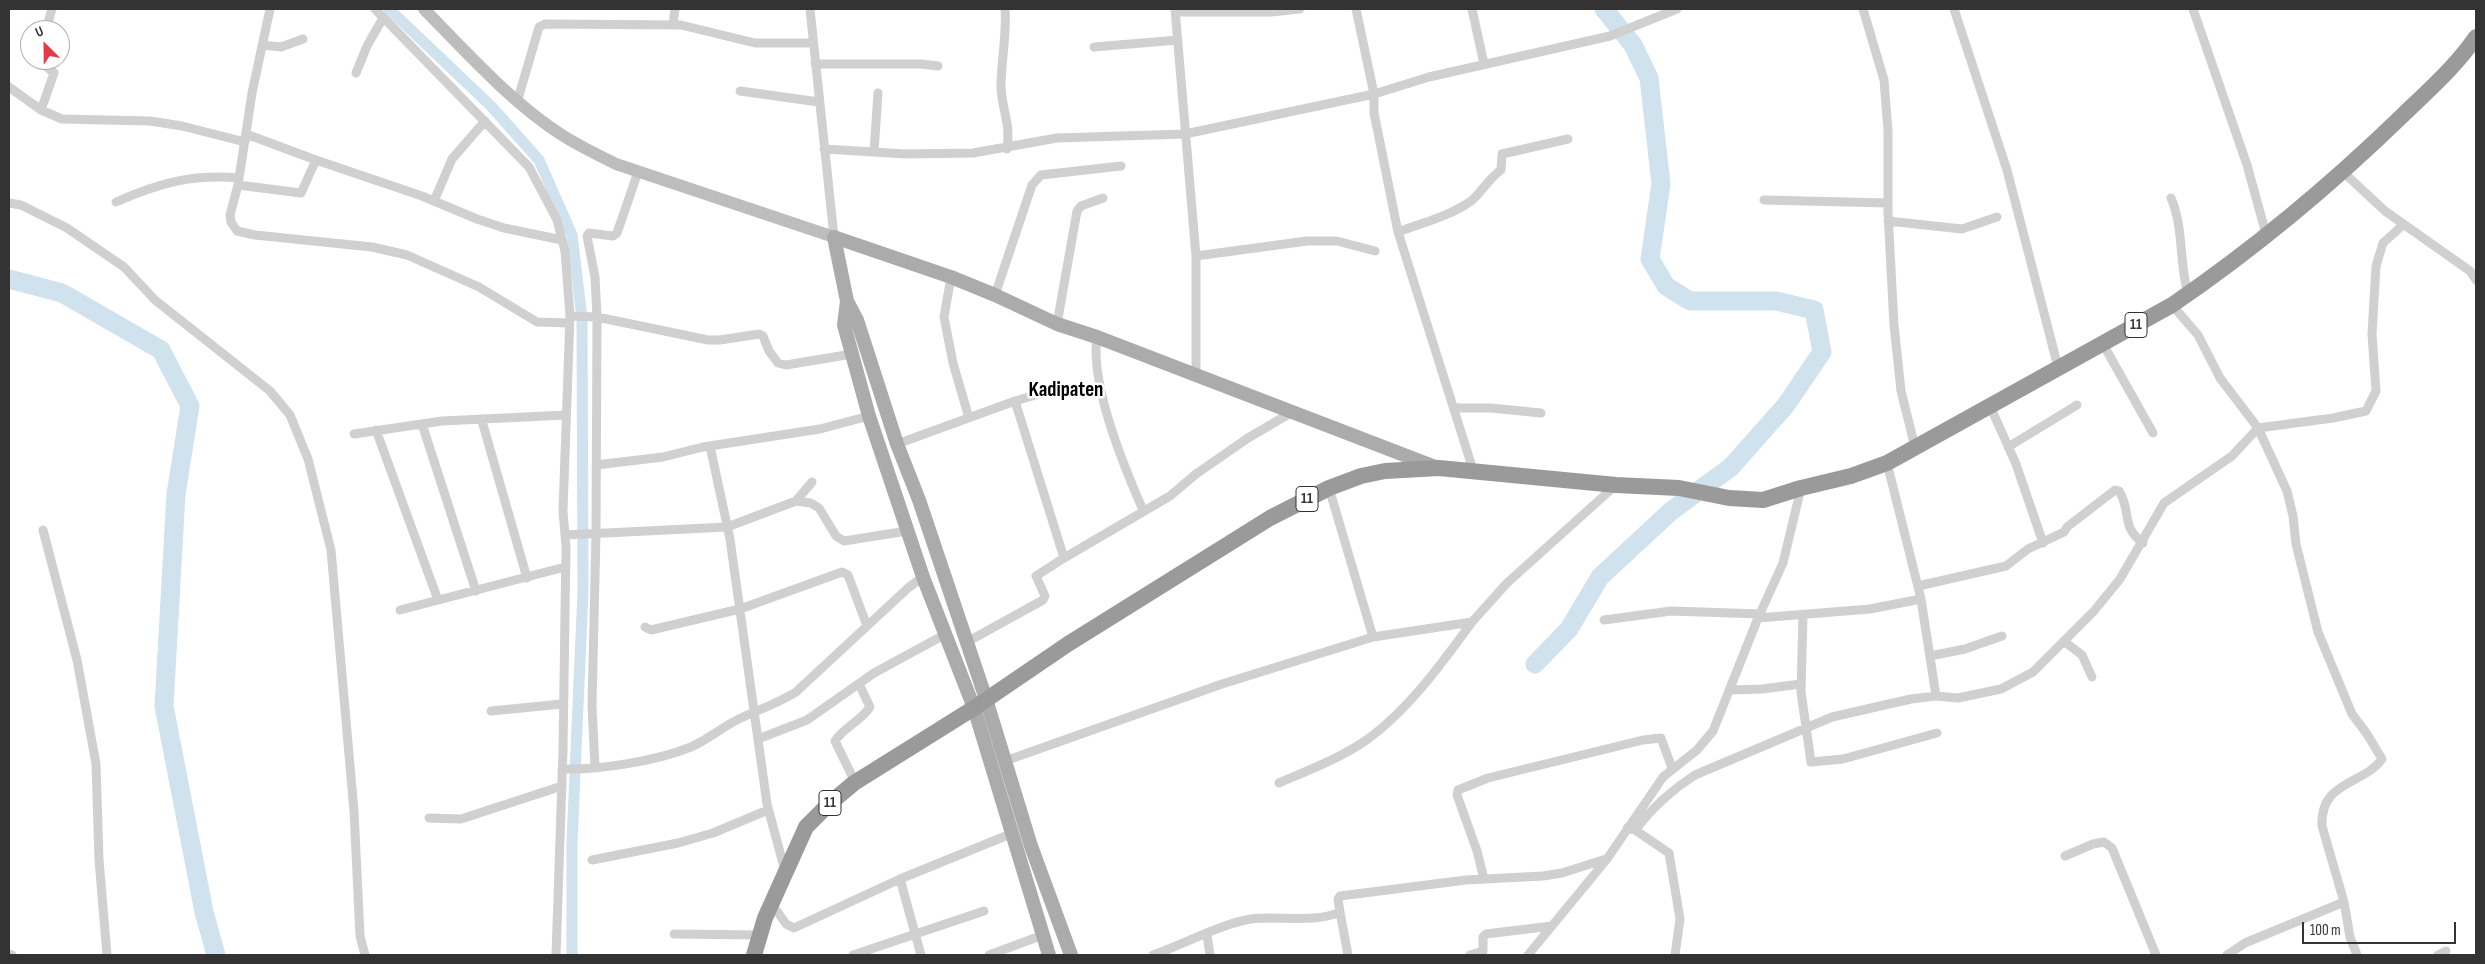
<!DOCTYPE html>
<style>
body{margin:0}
#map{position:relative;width:2485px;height:964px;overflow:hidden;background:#fff;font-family:"Sofia Sans Condensed",sans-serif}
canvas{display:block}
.frame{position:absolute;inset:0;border:10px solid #333;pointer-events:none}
.north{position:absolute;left:20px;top:20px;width:50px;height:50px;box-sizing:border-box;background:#fff;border:1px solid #adadad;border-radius:50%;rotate:337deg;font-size:14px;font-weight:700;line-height:20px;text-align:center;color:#333}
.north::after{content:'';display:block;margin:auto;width:18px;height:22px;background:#e63946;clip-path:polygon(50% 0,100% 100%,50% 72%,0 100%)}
.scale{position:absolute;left:2302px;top:922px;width:154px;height:22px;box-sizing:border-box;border:2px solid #333;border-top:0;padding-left:6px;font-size:15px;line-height:18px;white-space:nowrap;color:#333;-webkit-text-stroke:4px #fff;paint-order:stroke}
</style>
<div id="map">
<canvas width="2485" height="964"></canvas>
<div class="frame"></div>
<div class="north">U</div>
<div class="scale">100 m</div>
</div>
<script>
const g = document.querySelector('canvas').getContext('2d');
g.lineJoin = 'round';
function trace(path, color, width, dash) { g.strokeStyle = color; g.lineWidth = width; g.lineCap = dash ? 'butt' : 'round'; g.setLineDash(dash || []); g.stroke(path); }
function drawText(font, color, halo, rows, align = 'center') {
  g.font = font + ' "Sofia Sans Condensed",sans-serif'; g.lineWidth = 5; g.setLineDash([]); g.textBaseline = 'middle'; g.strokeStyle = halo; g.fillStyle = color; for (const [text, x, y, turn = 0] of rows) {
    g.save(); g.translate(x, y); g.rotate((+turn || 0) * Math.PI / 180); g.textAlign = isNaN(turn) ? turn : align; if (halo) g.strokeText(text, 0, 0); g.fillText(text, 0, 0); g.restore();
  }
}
const canal = new Path2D(`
 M389 9 491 106 539 160 572 235 582 318 583 592 572 842V955`);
const river = new Path2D(`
 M9 279 62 293 161 350 190 406 176 494 164 706 204 912 216 955
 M1535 664 1569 629 1600 577 1670 512 1731 467 1786 405 1822 352 1814 310 1776 301H1690L1666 286 1650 259 1661 184 1649 78 1633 45 1604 9`);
const street = new Path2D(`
 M270 9 252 93 238 185 230 215 231 222 237 231 255 235 372 247 407 255 479 287 537 322 569 323
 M375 9 529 167 557 220 565 251 570 316 563 511 566 547 563 750 556 955
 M810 9 834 237
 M1005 9C1007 35 1001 61 1001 87 1002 112 1011 122 1007 149
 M1175 9 1196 256V375
 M1356 9 1374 94V113L1398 232 1474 473
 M1472 9 1484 64
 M1863 9 1884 80 1888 131V212L1894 325 1901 391 1915 447
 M1954 9 2007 170 2058 367
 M2193 9 2247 165 2266 234
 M1176 12H1271L1300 9
 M673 25 675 9
 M46 30 52 9
 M262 45 281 47 303 39
 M1094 47 1178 40
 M39 60 54 73 41 110
 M815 64H921L938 66
 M356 73 367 46 383 18
 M9 87 41 110 62 119 150 121 182 126 245 142
 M740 91 819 102
 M518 99 539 27 545 24 681 25 755 43H813
 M246 134 316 160
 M824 149 906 154 973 153 1057 138 1185 134 1374 94 1429 77 1610 36 1677 9
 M874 152 878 93
 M2342 171 2385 211 2470 271 2476 280
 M238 185 301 193 316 160 422 196 477 219 504 228 562 240
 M2171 198C2184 228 2179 263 2188 294
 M1764 200 1888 203
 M434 201 452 159 485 121
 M116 202C159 183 192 174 239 178
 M9 203 21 205 67 228 124 267 155 300 270 391 290 415 308 459 331 550 354 811 360 936 365 955
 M1888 221 1962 229 1997 217
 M1398 232C1422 223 1450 216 1471 201 1482 192 1489 178 1501 170L1502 154 1568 139
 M1196 256 1307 241H1337L1375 251
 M951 277 944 317 953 363 969 418
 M995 295 1032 185 1041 175 1121 166
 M2172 305 2198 335 2220 378 2258 428 2287 491 2293 516 2296 544 2318 632 2352 714 2367 734 2382 759C2364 785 2320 780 2322 826L2344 902 2350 937 2357 955
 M570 316 597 317 708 340H720L759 334 763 336 769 351 778 363 786 365 852 354
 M1057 324 1077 211 1081 206 1103 198
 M1097 337C1090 384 1124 467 1143 510
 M2103 344 2153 433
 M1015 401 1056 389
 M1990 406 2016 464 2043 543
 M1455 408H1491L1541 413
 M482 421 527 578
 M422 424 476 591
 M376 430 438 600
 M354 434 442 421 566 415
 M897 444 1015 401 1064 558 1170 496 1196 474 1248 438 1294 411
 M710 446 730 539 767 804 785 871
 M2008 447 2077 405
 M1887 463 1921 599 1936 696
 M596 465 663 457 703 447 820 429 869 416
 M1329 488 1373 637
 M796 501 812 482
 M43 530 77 660 96 764 99 860 107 955
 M565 535 727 527 796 501 811 503 819 508 836 536 844 541 907 531
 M1918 586 2006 566 2028 549 2064 532 2067 527 2115 490 2119 491C2132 511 2120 526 2143 543
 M400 610 565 567
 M1803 615 1801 692 1811 762 1843 759 1937 733
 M1758 618 1870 609 1921 599
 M1604 620 1671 611 1761 614
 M645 627 651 630 740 609 842 572 848 575 867 626
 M967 642 1043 600 1045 596 1036 576 1064 558
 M2065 642 2082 655 2092 677
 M1930 656 1965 649 2002 636
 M1729 690 1762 689 1801 684
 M491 711 562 704
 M758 739 807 720 874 673 944 635
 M1005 761 1222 684 1373 637 1472 622 1507 583 1616 485
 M595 766 592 706 596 534 597 317 595 277 587 236 589 233 613 236 617 233 638 172
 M562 769C600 770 656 761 691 747 707 740 721 728 737 720 757 710 777 704 796 692L908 588 923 577
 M855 782 835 741C844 727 861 721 870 707L859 684
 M1279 783C1309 770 1341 758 1368 739 1410 708 1442 663 1472 622
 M429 818 461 819 562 786
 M1627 828 1635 830C1651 809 1673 789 1695 775L1832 717 1911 699 1936 696 1958 698 2001 689 2033 672 2094 611 2120 579 2164 503 2232 456 2258 428 2333 418 2366 411 2376 391 2372 334 2376 266 2383 243 2403 225
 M1635 830 1669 853 1680 919 1675 955
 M2065 856 2093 844 2104 842 2112 848 2156 955
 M592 860 678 843 713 833 768 810
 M900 879 921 955
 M1484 879 1477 851 1457 795 1458 790 1488 778 1643 740 1661 738 1672 768
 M772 904 786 924 794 928 900 879 1013 833
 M1340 912 1348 955
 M674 934 760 935
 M1207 935 1210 955
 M9 954 12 955
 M853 955 984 911
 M989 955 1043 935
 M1153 955C1182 945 1223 923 1251 919 1280 915 1313 924 1340 912L1338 899 1340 896 1466 880 1543 876 1562 873 1606 859
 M1470 955 1483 951V937L1486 934 1552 926
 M1528 955 1607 859 1663 777 1697 750 1713 731 1758 618 1783 563 1801 488
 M2227 955 2245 943 2344 902
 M2438 955 2446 951`);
const secondary = new Path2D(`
 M424 9C465 51 512 103 562 135 579 146 598 155 616 164L834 237`);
const primary = new Path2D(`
 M834 237 847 301 857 320 897 444 919 500 986 699 1031 846 1071 955
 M834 237 951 277 995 295 1057 324 1097 337 1438 468
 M847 301 844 325 869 416 923 577 974 708 1049 955`);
const highway = new Path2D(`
 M754 955 765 918 806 827 829 804 854 783 974 708 1068 644 1270 518 1329 488 1361 476 1385 471 1439 468 1616 485 1679 488 1729 498 1763 500 1801 488 1851 476 1887 463 2172 305C2254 249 2332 184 2404 114 2430 89 2456 66 2476 37`);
const shields = [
 [2136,325,22],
 [1307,499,22],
 [830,803,22]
];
const shieldNames = [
 ["11",2136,325],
 ["11",1307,499],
 ["11",830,803]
];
const districtNames = [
 ["Kadipaten",1066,391]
];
trace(canal, '#cfe2ee', 11);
trace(river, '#cfe2ee', 19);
trace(street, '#d0d0d0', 9);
trace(secondary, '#bdbdbd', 12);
trace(primary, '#ababab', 14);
trace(highway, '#9a9a9a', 16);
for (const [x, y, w] of shields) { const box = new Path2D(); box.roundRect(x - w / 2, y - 12.5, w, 25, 4); g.fillStyle = '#fff'; g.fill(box); trace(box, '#333', 1); }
drawText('bold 15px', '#333', null, shieldNames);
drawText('bold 21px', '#000', '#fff', districtNames);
</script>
